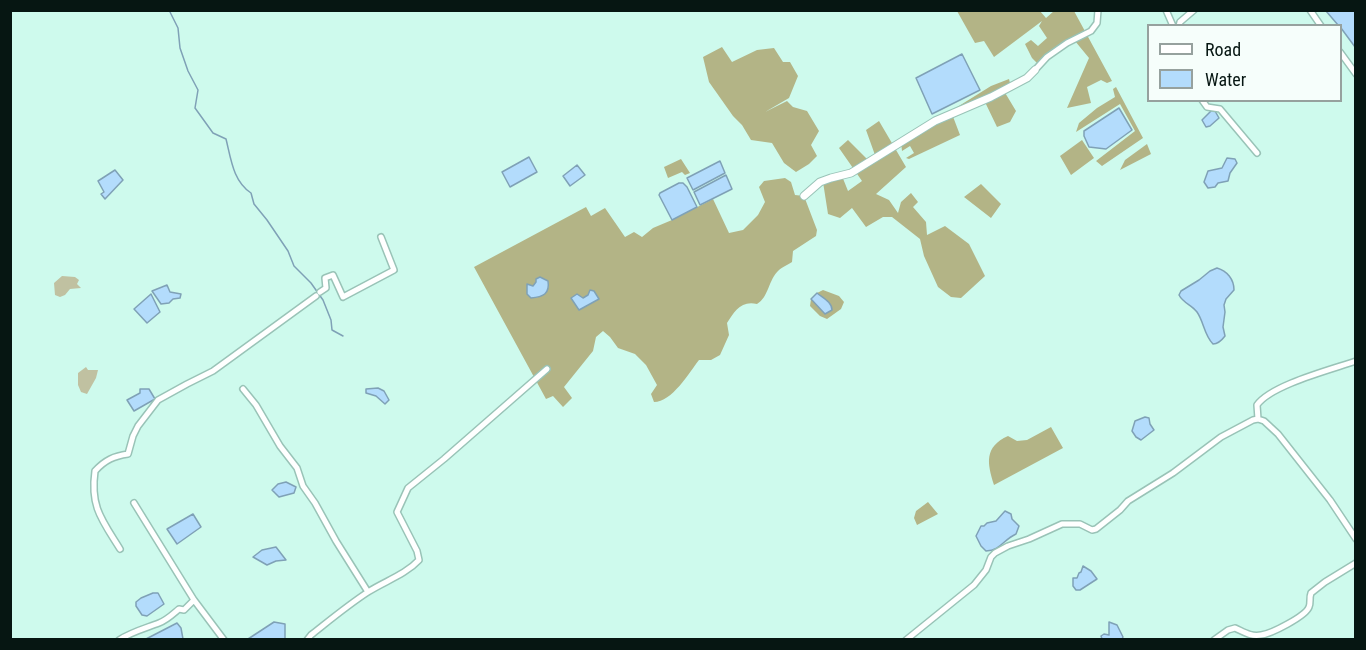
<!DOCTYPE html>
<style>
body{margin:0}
#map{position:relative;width:1366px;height:650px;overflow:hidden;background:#cefaed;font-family:"Roboto Condensed",sans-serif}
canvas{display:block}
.frame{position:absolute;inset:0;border:12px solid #061612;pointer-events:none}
.legend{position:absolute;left:1147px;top:24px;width:195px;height:78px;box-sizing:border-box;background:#f6fefb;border:2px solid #96a19e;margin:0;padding:8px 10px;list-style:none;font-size:18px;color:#061612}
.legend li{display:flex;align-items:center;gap:12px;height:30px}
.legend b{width:30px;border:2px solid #96a19e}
</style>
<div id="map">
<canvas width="1366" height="650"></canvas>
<div class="frame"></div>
<ul class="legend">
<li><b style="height:8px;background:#fff"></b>Road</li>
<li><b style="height:16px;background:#b3dcfc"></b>Water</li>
</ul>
</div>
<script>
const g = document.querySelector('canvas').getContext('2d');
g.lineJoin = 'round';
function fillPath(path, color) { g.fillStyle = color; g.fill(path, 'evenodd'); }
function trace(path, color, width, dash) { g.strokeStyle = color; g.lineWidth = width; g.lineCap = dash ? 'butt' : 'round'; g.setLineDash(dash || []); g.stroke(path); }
const green = new Path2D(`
 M62 276 75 277 79 280 77 284 81 288 70 289 65 295 60 297 55 295 54 283Z
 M86 367 88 370H98L96 378 87 394 81 392 78 385V373Z`);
const forest = new Path2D(`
 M958 10 1040 11 1046 18 1054 11H1074L1112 81 1107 83 1101 80 1087 87 1091 103 1067 108 1089 58 1075 41 1067 43 1037 63 1032 58 1025 44 1031 40 1038 46 1047 38 1039 26 1042 21 994 57 984 41 975 43 957 11Z
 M722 47 732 62 757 50 774 48 783 62H790L798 76 789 98 765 112 787 101 793 107 807 111 819 131 811 145 817 156 809 164 796 172 784 163 772 143 751 140 742 125 733 116 709 82 703 57Z
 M1009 79 1011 87 1004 91 1016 111 1010 122 997 127 984 100 952 114 960 135 909 159 906 158 914 153 910 146 902 151 901 142 991 86Z
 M1116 87 1143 138 1102 166 1096 161 1135 131 1120 104 1076 132 1079 123 1097 108 1115 97 1113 89Z
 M879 121 906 167 876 194 889 200 898 213 901 202 911 193 918 202 913 207 926 222 927 235 945 226 969 244 985 276 961 298 951 297 938 287 924 256 920 239 892 217H883L866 227 852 208 840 218 828 214 823 182 842 176 848 191 862 181 839 148 848 140 867 159 875 155 866 130Z
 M1082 140 1094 158 1071 175 1060 156Z
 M1147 144 1151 154 1120 170 1125 160Z
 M681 159 690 173 685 175 682 172 668 178 664 167Z
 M785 178 791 182 795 195 804 196 817 230 816 236 793 251 792 262C788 265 782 267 779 270 768 280 769 297 757 304 741 300 734 312 727 323L729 335 720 355 711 360H699C689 373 672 402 654 402L651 394 657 385 646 365 635 354 618 348 610 337 603 331 596 337 593 351 564 387 572 398 563 407 553 396 546 399 474 267 586 207 591 216 605 208 625 237 634 232 642 237 653 228 672 220 713 199 729 233 743 230 758 215 765 202 759 187 764 181Z
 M981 184 1001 204 991 218 964 197Z
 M823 290 839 296 844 302 841 309 827 319 820 316 810 306 811 299 817 293Z
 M1051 427 1063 448 994 485C987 463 984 447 1008 436L1017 441 1027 440Z
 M928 502 938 514 917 525 914 518 916 511Z`);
const water = new Path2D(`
 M1326 11H1355V47L1341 28 1340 26 1338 25Z
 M962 54 980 90 932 114 916 78Z
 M1119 108 1132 130 1106 149 1089 147 1084 136V131Z
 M1212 110 1215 111 1219 118 1210 126 1206 127 1202 120Z
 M529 157 537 172 510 187 502 172Z
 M1227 158 1235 159 1237 163 1230 173 1228 181 1218 183 1215 187 1208 188 1204 182 1208 171 1222 168Z
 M720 161 725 173 693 190 687 178Z
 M577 165 585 175 570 186 563 176Z
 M115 170 123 180 105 199 101 194 104 192 98 181Z
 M726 175 732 189 700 205 694 192Z
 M679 183H683L687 187 697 207 672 220 659 195 660 193Z
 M1217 268C1227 271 1234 279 1234 290L1226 299 1224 305 1225 312 1223 327 1225 336C1222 340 1218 344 1213 344 1204 335 1204 322 1197 312 1192 305 1183 303 1179 295L1181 291 1199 280 1210 271Z
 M540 277 548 281C550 294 543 297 531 298L527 294V284L533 286 536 282V279Z
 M167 285 170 292 181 294 180 298 173 299 169 303 161 304 152 291Z
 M590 290 594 291 599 299 579 310 571 298 577 294 583 298 588 295Z
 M817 293C823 298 832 302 832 310L825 314 811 299Z
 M151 294 160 312 147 323 134 309Z
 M378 388 384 391 389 400 385 404 376 396 366 393V389Z
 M140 389H149L155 399 134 411 127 400 140 393Z
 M1145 417 1149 418 1150 424 1154 430 1141 440 1136 437 1132 431 1135 421Z
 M286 482 296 487 294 493 279 497 272 490 278 484Z
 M1005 511 1011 514 1012 519 1019 526 1016 534C1003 540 1001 550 986 551L981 546 976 536 981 526H984L987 523 996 521Z
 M193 514 201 527 177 544 167 529Z
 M276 547 286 560 276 561 267 565 253 557 262 550Z
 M1083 566 1091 571 1097 579 1080 590H1076L1073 586V578H1077L1079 573 1081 572Z
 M153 593H158L164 604 147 616 142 615 136 606V602L141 598Z
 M274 622 285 624V639H248Z
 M1109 622 1117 625 1123 637 1122 639H1102L1101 636 1104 634 1109 635Z
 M177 623 181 628 183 639H146Z`);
const stream = new Path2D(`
 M169 10 178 28 180 48 188 71 198 90 195 108 213 133 226 139C231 159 233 181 251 193L254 204 267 220 288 251 294 266 311 283 323 300 331 320 332 330 343 336`);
const minor = new Path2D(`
 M1166 10 1173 26
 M1310 10 1321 26
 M1179 26 1180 22 1194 10
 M1340 52 1356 74
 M1035 70 1047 57 1067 43 1091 31 1097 23 1098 10
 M1202 100 1207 107 1220 109 1257 153
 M320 292 326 288 325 278 333 275 343 297 394 270 381 237
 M243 389 256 405 280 446 297 468 303 486 315 503 336 541 368 592
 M1258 419 1257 405C1271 385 1330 370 1356 361
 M134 503 194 600 224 640
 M120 549C102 520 90 507 95 471 105 460 114 456 128 454L133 436 138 426 158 400 187 384 213 371 316 296
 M119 640C131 632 146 628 159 623 167 620 173 614 179 609L184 610 194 600
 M307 640 311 635C330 620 348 605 368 592 385 581 405 575 419 560L417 551 397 512 408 488 444 459 547 369
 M906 640 974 585 986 570 991 557 995 553 1008 546 1029 539 1062 524H1080L1092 530 1096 529 1120 510 1128 501 1173 473 1221 437 1253 420 1258 419 1264 421 1278 434 1330 500 1356 539
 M1214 640 1228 630 1235 628C1244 632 1251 637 1261 635 1271 634 1306 616 1309 607 1311 603 1309 598 1311 593L1325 582 1356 563`);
const tertiary = new Path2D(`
 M804 196 820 182 831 178 851 173 935 121 991 97 1027 78 1035 70`);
fillPath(green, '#c0c1a1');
fillPath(forest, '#b3b486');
fillPath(water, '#b3dcfc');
trace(water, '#7fa1b6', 1.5);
trace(stream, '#7fa1b6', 1.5);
trace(minor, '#99c3b7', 8);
trace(tertiary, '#99c3b7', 9);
trace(minor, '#fff', 5);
trace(tertiary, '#fff', 7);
</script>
